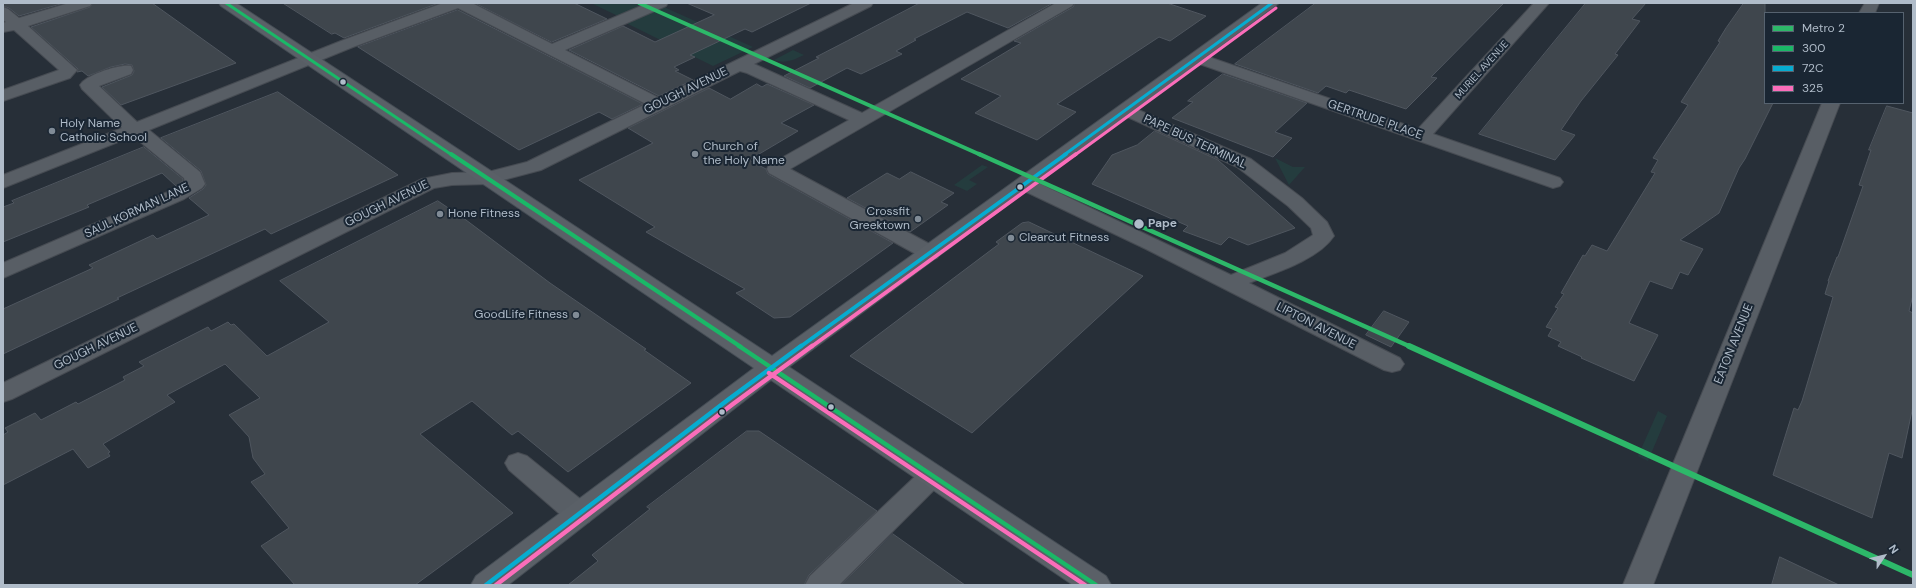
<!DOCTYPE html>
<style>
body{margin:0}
#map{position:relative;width:1916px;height:588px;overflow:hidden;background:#272f38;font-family:"DM Sans",sans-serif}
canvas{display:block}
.frame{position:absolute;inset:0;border:4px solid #b0bcc9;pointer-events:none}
.legend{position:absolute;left:1764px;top:12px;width:140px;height:92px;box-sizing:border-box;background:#1a2633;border:1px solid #56626f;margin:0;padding:5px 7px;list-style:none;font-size:12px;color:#b0bcc9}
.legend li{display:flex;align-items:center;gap:8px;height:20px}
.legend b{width:20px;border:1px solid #56626f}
.north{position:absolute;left:1864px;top:536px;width:40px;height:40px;-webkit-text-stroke:3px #1a2633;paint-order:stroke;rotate:55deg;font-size:11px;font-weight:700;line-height:16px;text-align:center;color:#b0bcc9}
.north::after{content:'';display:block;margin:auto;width:14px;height:18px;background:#b0bcc9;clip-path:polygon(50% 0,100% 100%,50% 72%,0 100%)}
</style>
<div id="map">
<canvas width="1916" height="588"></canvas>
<div class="frame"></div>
<ul class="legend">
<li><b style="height:5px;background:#2db869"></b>Metro 2</li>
<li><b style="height:5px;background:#1ab867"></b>300</li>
<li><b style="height:5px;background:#06acd0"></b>72C</li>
<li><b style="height:5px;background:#fb6dba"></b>325</li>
</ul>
<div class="north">N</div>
</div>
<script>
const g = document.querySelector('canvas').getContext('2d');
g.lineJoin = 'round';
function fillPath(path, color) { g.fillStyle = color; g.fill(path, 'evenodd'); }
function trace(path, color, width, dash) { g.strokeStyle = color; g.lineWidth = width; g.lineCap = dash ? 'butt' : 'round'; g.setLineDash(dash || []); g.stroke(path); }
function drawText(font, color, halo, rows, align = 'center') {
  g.font = font + ' "DM Sans",sans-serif'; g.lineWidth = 4; g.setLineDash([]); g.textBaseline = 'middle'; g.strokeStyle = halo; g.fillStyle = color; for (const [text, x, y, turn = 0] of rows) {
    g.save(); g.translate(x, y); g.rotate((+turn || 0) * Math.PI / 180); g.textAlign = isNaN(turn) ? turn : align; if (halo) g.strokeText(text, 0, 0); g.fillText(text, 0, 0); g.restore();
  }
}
const green = new Path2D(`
 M591 3H655L753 47 713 66 624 22 620 17Z
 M793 50 804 55C793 60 786 64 774 60Z
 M1275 158 1293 167H1305L1289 185Z
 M982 165 988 167 969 180 977 184 967 191 954 185Z
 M1658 411 1667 416 1648 461 1638 456Z`);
const building = new Path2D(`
 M3 3H64L19 16 9 8 3 6Z
 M93 3H152L236 63 121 105 102 87 132 75 134 71 132 65 125 64 111 67 88 76 82 71 77 72 78 69 31 27 90 7Z
 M283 3H439L344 38 335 33 332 34Z
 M475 3H574L607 19 552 42Z
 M687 3H811L752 32 745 29 690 55 695 57 674 67 679 70 675 71 693 80 659 96 569 50 623 26 655 42 714 15Z
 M920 3H1053L1008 28 967 12 914 39 916 40 896 51 902 54 861 74 847 68 810 88 784 76 819 58 816 57 847 41Z
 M1075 3H1167L1206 16 1170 41 1159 37 1057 104 1076 112 1037 140 975 113 1001 96 961 79 1021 43 1014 41 1073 7Z
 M1316 3H1504L1431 77 1437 78 1406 109 1349 90 1346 93 1326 86 1318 93 1235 64Z
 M1586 3H1646L1632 19 1640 21 1615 54 1618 55 1581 101 1561 130 1575 135 1555 160 1479 134Z
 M1744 3H1765V103H1773L1745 159 1739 168 1719 213 1680 240 1703 249 1688 275 1680 272 1672 289 1650 281 1629 323 1658 335 1634 381 1581 358 1582 357 1558 346 1561 342 1548 336 1552 329 1546 327 1558 308 1555 307 1564 294 1561 293 1583 255 1585 256 1592 245 1607 251 1655 173 1651 172 1658 160 1653 158 1688 105 1681 102 1720 42 1718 41 1726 28Z
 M458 10 643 104 612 119 599 112 519 150 358 47Z
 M1223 74 1307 103 1275 132 1292 138 1273 157 1172 118 1193 102 1188 101Z
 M757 84 762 87 767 84 814 105 781 123 798 131 749 160 766 169 768 174 893 243 790 317 774 318 736 293 745 289 646 232 655 227 579 180 653 143 628 128 709 88 730 99Z
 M278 92 398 175 271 234 265 229 117 298 119 299 3 354V309L93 268 89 265 153 235 157 239 209 215 189 198 203 189 206 185 201 171 161 138Z
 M1887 106 1913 113V295L1909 311 1913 313V406L1902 458 1889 453 1872 518 1773 475 1794 408 1798 410 1802 401 1833 297 1825 294 1829 281H1828L1837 257H1838L1863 186 1859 185 1871 150H1869Z
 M1155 131 1218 160 1295 228 1248 245 1229 237 1221 245 1183 231 1188 226 1092 184 1112 155 1137 145Z
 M144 147 183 179V181L176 186 162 173 87 205 89 207 3 242V207L14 203 12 201Z
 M911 172 954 193 941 202 948 205 910 232 847 198 887 173 899 179Z
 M438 201 466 220 550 283 646 349 644 350 691 383 568 472 518 431 512 435 472 401 420 434 513 513 415 585H295L261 546 289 528 251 482 265 474 253 458 249 437 229 415 260 398 225 364 167 395 175 402 103 444 110 452 108 453 110 456 88 468 73 449 3 485V435L8 432 5 428 35 413 41 420 76 402 78 404 125 380 123 377 144 366 139 362 208 327 211 331 228 322 231 325 234 324 267 356 329 322 280 281Z
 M1029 222 1143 276 972 433 850 356 999 244 996 242 1022 223Z
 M1384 311 1409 322 1391 347 1366 335Z
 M747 431H759L877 511 809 575 804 585H568L598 561 592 555 650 509 647 507Z
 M893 534 965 585H841Z
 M1780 557 1839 585H1772Z`);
const minor = new Path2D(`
 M69 3H92L90 6 28 26 77 70 70 78 3 101V90L59 70 14 30 3 32V23L6 22 3 20V7L8 9 19 18Z
 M443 3H472L552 44 648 3H668L666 6 565 50 659 98 854 3H873L871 6 754 64 862 113 1056 3H1074L1072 6 790 169 937 248 941 253 937 258 930 260 923 258 769 173 767 169 769 165 849 120 747 73 740 71 541 170 488 184 452 185 434 188 12 399 3 402V383L422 179 452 173 488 172 527 162 646 104 458 8 353 47 149 130 200 172 205 184 202 188 184 199 3 278V263L170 191 185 182 184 178 133 136 3 188V175L122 128 82 89 80 85C86 75 119 64 131 66L133 70 131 74 99 86 137 122 341 41Z
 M1534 3H1549L1433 134 1560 178 1563 182 1560 186 1553 188 1191 61 1189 58 1191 55 1197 53 1203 55 1418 129Z
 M1865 3H1879L1875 13H1859Z
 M1822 103H1840L1653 585H1623Z
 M1127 105 1251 159 1302 198 1327 222 1334 236C1318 260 1275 273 1249 283L1400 358 1404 364 1400 370 1392 372 1384 370 1146 249 1018 188 1015 184 1018 180 1025 178 1032 180 1231 275 1285 253 1313 235 1311 228 1288 206 1237 167 1121 114 1118 110 1121 106Z
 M518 453 527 456 589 506 593 514 589 522 579 525 569 522 509 470 505 463 509 456Z
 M933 465 942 468 946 475 942 482 839 585H805L810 576 924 468Z`);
const major = new Path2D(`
 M219 3H236L772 356 1262 3H1279L789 367 1106 576 1111 585H1073L771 380 508 585H471L476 576 754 368 221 6Z`);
const bus1Far2 = new Path2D(`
 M226 3 452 155`);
const bus1Far1 = new Path2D(`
 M451 154 741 347`);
const bus1 = new Path2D(`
 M739 346 1096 585`);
const bus2Far2 = new Path2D(`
 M1064 155 1272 3`);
const bus2Far1 = new Path2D(`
 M800 347 1066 154`);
const bus2 = new Path2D(`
 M486 585 729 399 801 346`);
const bus3Far2 = new Path2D(`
 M1075 155 1276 8`);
const bus3Far1 = new Path2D(`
 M811 347 1076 154`);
const bus3 = new Path2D(`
 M769 373 1085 585
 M496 585 733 404 812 346`);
const metro1Far2 = new Path2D(`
 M639 3 981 155`);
const metro1Far1 = new Path2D(`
 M979 154 1411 347`);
const metro1 = new Path2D(`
 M1409 346 1913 575`);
const markers = [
 [343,82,3.5,"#b0bcc9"],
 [52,131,4,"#808b96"],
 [695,154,4,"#808b96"],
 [1020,187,3.5,"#b0bcc9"],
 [440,214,4,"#808b96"],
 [918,219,4,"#808b96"],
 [1139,224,5.5,"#b0bcc9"],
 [1011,238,4,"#808b96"],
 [576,315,4,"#808b96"],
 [831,407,3.5,"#b0bcc9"],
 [722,412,3.5,"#b0bcc9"]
];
const farStreetnames = [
 ["MURIEL AVENUE",1482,70,-48]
];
const streetNames = [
 ["GOUGH AVENUE",686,91,-26],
 ["GERTRUDE PLACE",1375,120,19],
 ["PAPE BUS TERMINAL",1195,142,25],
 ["GOUGH AVENUE",387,204,-26],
 ["SAUL KORMAN LANE",137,211,-25],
 ["LIPTON AVENUE",1316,326,27],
 ["EATON AVENUE",1734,344,-68],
 ["GOUGH AVENUE",96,347,-26]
];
const poiNames = [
 ["Holy Name",60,124],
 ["Catholic School",60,138],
 ["Church of",703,147],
 ["the Holy Name",703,161],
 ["Crossfit",910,212,"right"],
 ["Greektown",910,226,"right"],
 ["Hone Fitness",448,214],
 ["Clearcut Fitness",1019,238],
 ["GoodLife Fitness",568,315,"right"]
];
const stopNames = [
 ["Pape",1148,224]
];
fillPath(green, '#243c3e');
fillPath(building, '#3f464d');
trace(building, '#4f565f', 1);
trace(minor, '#464b52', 2);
trace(major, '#444c54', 2);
fillPath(minor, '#585e65');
fillPath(major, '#5a6067');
trace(bus1Far2, '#1ab867', 3);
trace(bus1Far1, '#1ab867', 4);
trace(bus1, '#1ab867', 4.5);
trace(bus2Far2, '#06acd0', 3);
trace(bus2Far1, '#06acd0', 4);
trace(bus2, '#06acd0', 4.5);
trace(bus3Far2, '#fb6dba', 3);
trace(bus3Far1, '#fb6dba', 4);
trace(bus3, '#fb6dba', 4.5);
trace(metro1Far2, '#2db869', 4);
trace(metro1Far1, '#2db869', 4.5);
trace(metro1, '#2db869', 6);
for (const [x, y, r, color] of markers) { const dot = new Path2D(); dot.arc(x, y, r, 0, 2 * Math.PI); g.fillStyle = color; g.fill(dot); trace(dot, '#1a2633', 1.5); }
drawText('10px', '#b0bcc9', '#1a2633', farStreetnames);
drawText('12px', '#b0bcc9', '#1a2633', streetNames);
drawText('12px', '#b0bcc9', '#1a2633', poiNames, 'left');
drawText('bold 12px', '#b0bcc9', '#1a2633', stopNames, 'left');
</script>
